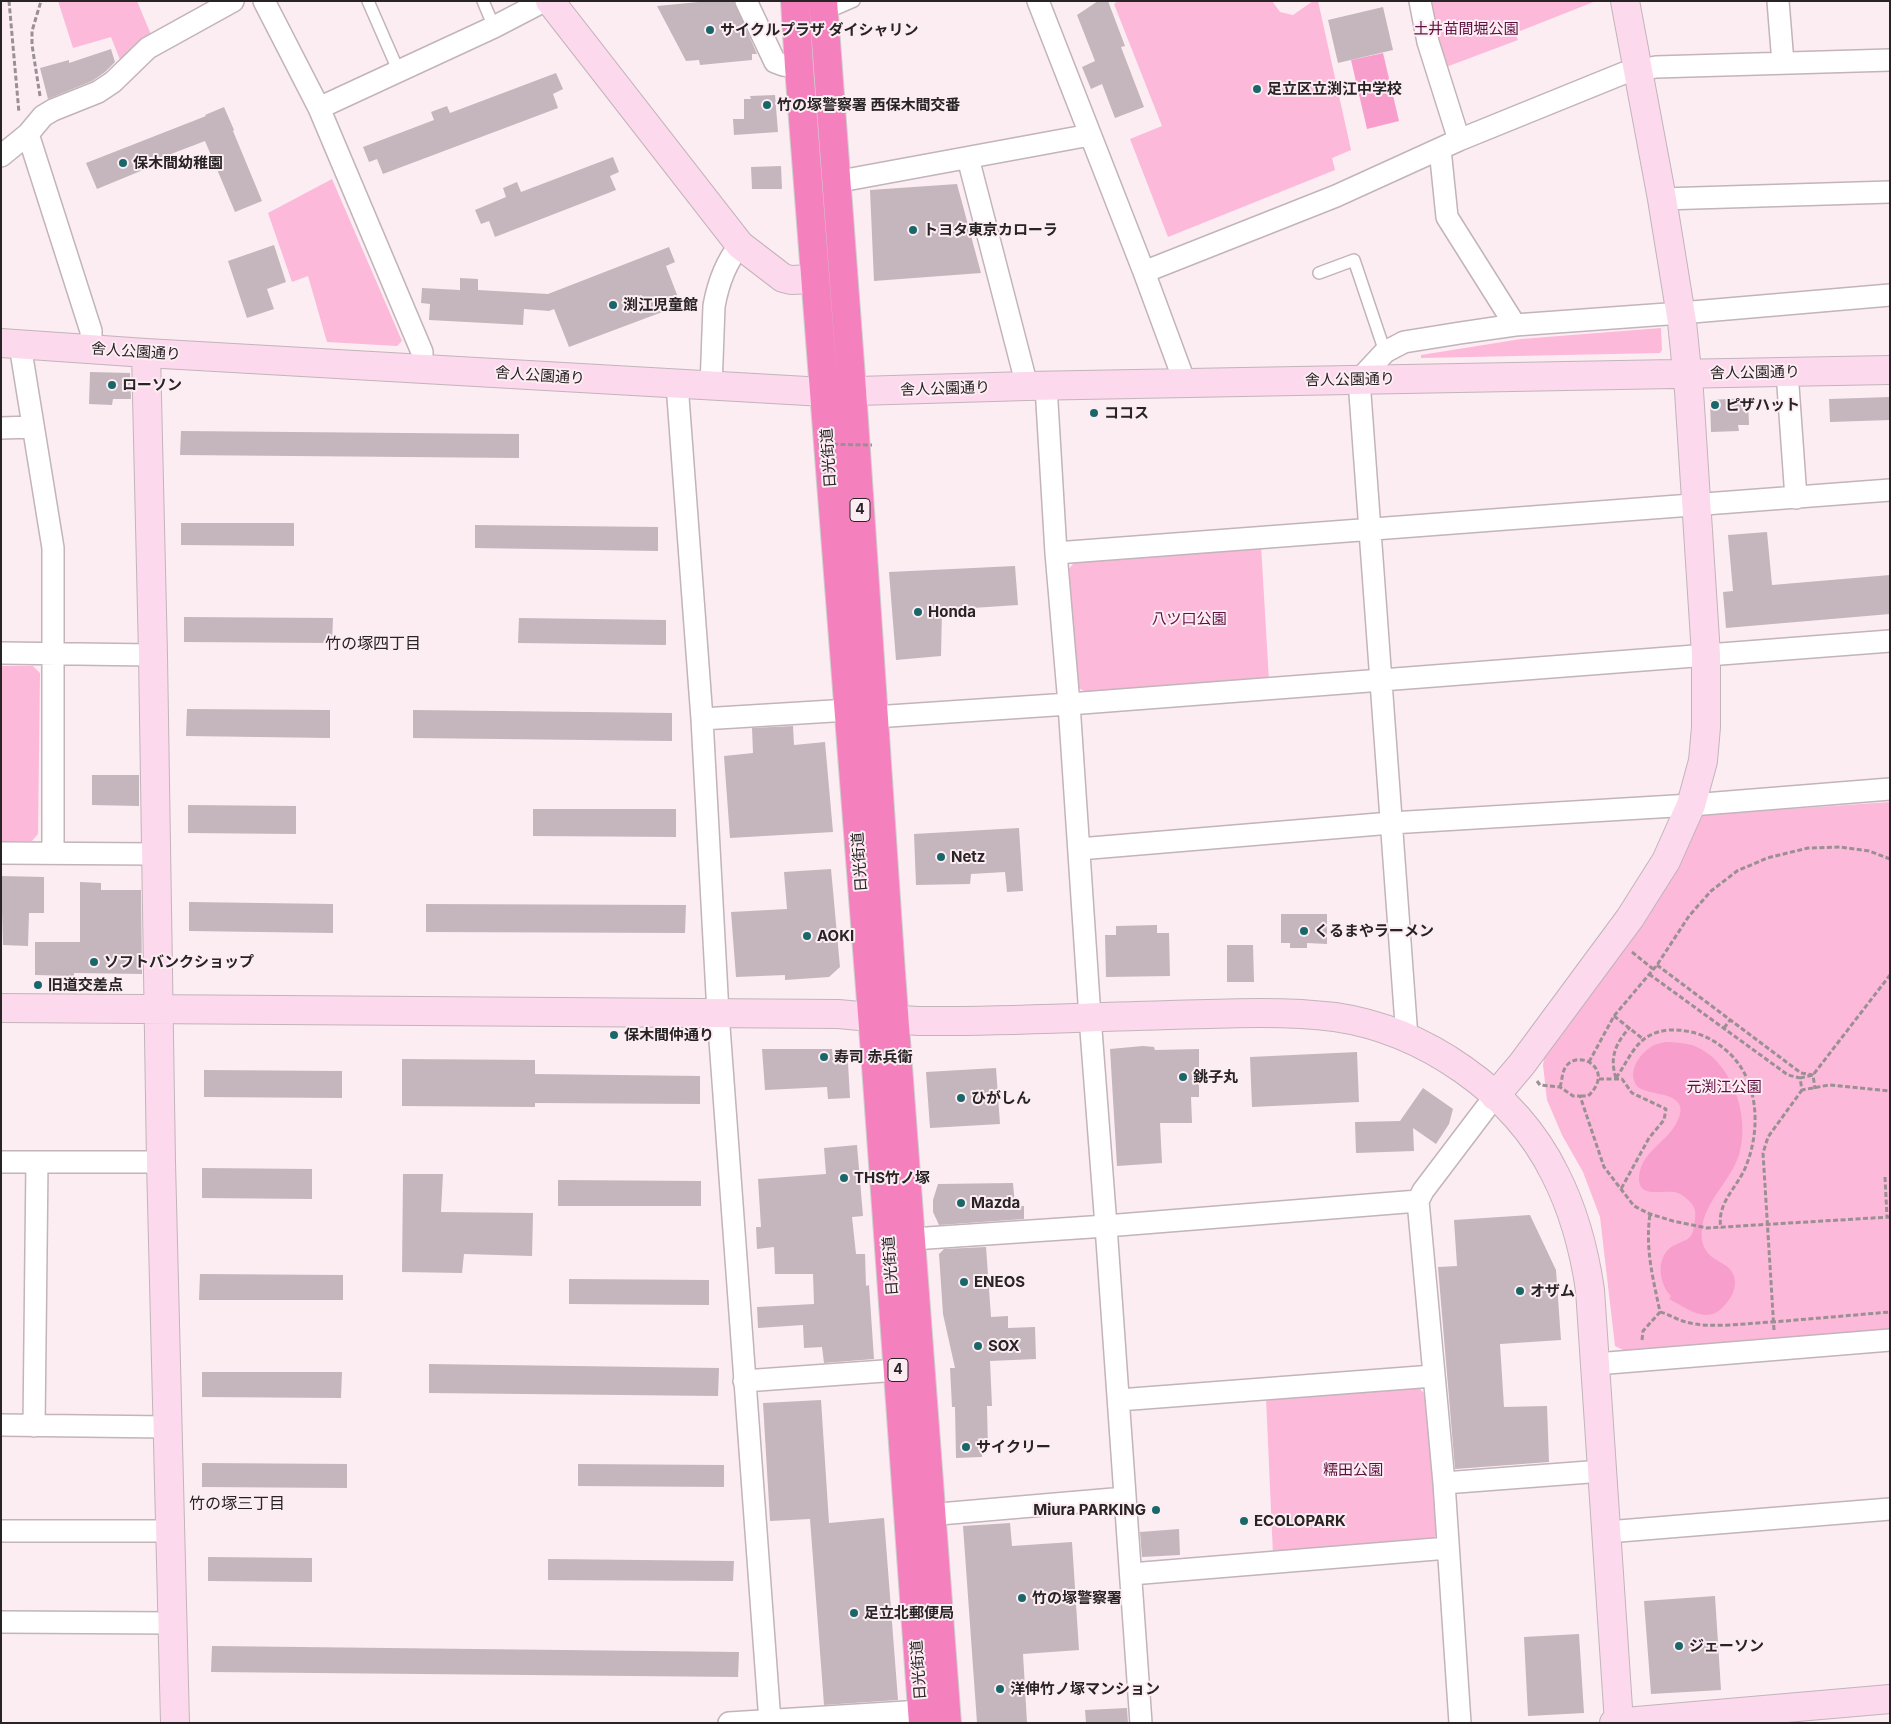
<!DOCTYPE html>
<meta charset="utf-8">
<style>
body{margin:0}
#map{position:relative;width:1891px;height:1724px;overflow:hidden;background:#fcedf3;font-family:Inter,sans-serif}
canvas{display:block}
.frame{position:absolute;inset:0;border:2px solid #282325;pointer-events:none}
</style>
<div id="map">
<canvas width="1891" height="1724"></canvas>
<div class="frame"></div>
</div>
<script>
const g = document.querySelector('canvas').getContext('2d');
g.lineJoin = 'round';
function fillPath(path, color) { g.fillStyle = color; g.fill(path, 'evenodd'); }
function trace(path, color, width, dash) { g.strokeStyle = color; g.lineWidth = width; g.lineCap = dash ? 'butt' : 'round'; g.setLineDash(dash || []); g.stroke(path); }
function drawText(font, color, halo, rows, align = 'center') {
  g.font = font + ' Inter,"Noto Sans JP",sans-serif'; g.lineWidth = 4; g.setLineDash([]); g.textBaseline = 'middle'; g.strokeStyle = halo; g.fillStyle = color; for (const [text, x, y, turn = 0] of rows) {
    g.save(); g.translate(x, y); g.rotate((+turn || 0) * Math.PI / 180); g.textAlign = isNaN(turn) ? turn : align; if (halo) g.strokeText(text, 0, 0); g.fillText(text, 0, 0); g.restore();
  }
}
const green = new Path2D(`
 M58 1H137L152 37 122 65 111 37 73 48Z
 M1118 1H1272L1280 12 1293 15 1313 1H1318L1351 150 1332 158 1335 170 1168 237 1130 139 1162 126 1114 4Z
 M1432 1H1596L1515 33 1518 40 1446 67 1439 44Z
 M332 179 402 341 397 346 327 342 308 276 292 282 268 213Z
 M1661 328 1662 350 1660 353 1421 358V355L1521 339Z
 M1261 545 1269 681 1091 694 1078 688 1069 569 1076 560Z
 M1 666H33L40 673 38 834 32 841H1Z
 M1890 802V1333L1627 1352 1615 1346 1600 1217 1583 1172 1562 1135 1547 1100 1543 1065 1546 1048 1701 815Z
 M1417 1386 1425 1394 1439 1528 1432 1543 1273 1555 1266 1398Z`);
const water = new Path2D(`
 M1383 53 1399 121 1367 129 1351 60Z
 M1665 1042C1674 1042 1683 1043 1692 1045 1732 1059 1751 1117 1739 1155 1731 1179 1709 1198 1703 1222 1700 1237 1701 1250 1715 1259 1719 1262 1724 1264 1728 1267 1741 1280 1734 1296 1723 1307 1706 1325 1687 1308 1669 1299L1671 1296C1659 1284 1656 1259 1670 1248 1676 1243 1685 1242 1690 1237 1694 1233 1694 1224 1695 1219 1696 1211 1695 1207 1690 1202 1686 1197 1680 1193 1674 1192 1663 1190 1640 1198 1639 1180 1639 1153 1664 1145 1676 1124 1696 1089 1646 1097 1637 1086 1626 1071 1641 1052 1654 1045 1657 1044 1662 1043 1665 1042Z`);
const building = new Path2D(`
 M709 1H734L757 54H752V60L700 65 699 60 686 61 657 6Z
 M1098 1H1108L1125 46 1121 47 1144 107 1115 118 1102 84 1091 89 1082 67 1095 61 1077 15Z
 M1383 7 1393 50 1338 63 1328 20Z
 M111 49 115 62 105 72 92 81 48 99 40 68 69 60V63Z
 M556 73 563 89 553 94 558 108 383 174 377 159 369 162 363 147 434 120 431 112 447 106 450 113Z
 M775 95 778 132 734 135 733 119H744V99H751L750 96Z
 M224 107 234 130 233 131 262 201 235 212 205 141 158 159 160 163 97 189 86 163 206 116 205 115Z
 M613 157 619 172 610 176 616 190 495 237 489 221 481 224 475 210 506 197 503 188 517 182 521 192Z
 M781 166 782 189H752L751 167Z
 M957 184 981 273 874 281 870 190Z
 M274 245 286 282 267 289 274 309 247 318 228 261Z
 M669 247 675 262 666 266 681 305 569 347 554 309 549 311 524 309 523 325 429 320 430 304 421 303 422 288 460 290V278L478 279V290L548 294Z
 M90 372 130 373 131 399H113L112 405 89 404Z
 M1890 397V420L1830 422 1829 399Z
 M1748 398 1749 425H1738L1739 431 1711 432 1710 400Z
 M181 431 519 434V458L180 455Z
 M181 523H294V546L181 545Z
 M475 525 658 527V551L475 548Z
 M1767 532 1772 585 1890 575V614L1726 628 1723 592 1733 591 1728 535Z
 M1015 566 1018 605 942 610 941 656 896 660 889 572Z
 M184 617 333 618 332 643 184 642Z
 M519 618 666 620V645L518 643Z
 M187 709 330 710V738L186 736Z
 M413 710 672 713V741L413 738Z
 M793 726 794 745 825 742 833 832 730 838 724 756 753 753 752 728Z
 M92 775H139V806L92 805Z
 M188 805 296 806V834L188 833Z
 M533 809H676V837L533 836Z
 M1019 828 1023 891 1007 892 1005 872 971 874 970 884 916 885 914 834Z
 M831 869 840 967 829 977 785 980V975L736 977 731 912 787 909 784 872Z
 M1 876 44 877V913H29L28 946 3 945Z
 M80 882 101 883V890H141L142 974 74 973V976L35 975V942H80Z
 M189 902 333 904V933L189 931Z
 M426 904 686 905 685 933 426 932Z
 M1281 914H1327V944L1307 943V948H1290V943H1281Z
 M1157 925V933H1169L1170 976 1106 977 1105 935H1116V926Z
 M1227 945H1253L1254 982H1227Z
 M1143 1046 1154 1047 1155 1050 1199 1049V1097H1191L1192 1123H1160L1162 1163 1117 1166 1110 1049Z
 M762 1049H832L833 1059H842L848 1063 850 1098 828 1099 827 1087 765 1090Z
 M1357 1052 1359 1102 1252 1107 1250 1057Z
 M402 1059 535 1060V1074L700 1076V1104L535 1103V1107L402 1106Z
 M996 1068 1000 1124 930 1128 926 1072Z
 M204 1070 342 1071V1098L204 1097Z
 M1423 1088 1453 1109 1449 1124 1436 1144 1413 1128 1414 1151 1356 1153 1355 1122 1400 1121Z
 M857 1145 863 1216 852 1217 856 1254H865L866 1286 869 1285 874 1359 824 1363 822 1347 804 1348 803 1325 758 1328 757 1307 814 1304 813 1274H775L774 1247 757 1249 756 1227H761L758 1179 826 1174 824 1148Z
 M202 1168 312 1169V1199L202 1198Z
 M403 1174H443L441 1212 533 1213 532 1256 464 1254 462 1273 402 1272Z
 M558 1180 701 1181V1206H558Z
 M1013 1183 1015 1206H1024V1219L939 1225 933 1212V1200L938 1184Z
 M1530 1215 1556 1270 1561 1340 1500 1344 1504 1407 1547 1406 1549 1462 1455 1469 1438 1267 1457 1266 1454 1220Z
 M986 1247 991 1317 1008 1316V1328L1035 1327 1036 1359 990 1361 992 1406H987L988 1450H982V1457L956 1458 955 1407H952L950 1368H955L943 1314 939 1254 944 1249Z
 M200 1274 343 1275V1300H199Z
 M569 1279 709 1280V1305L569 1304Z
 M429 1364 719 1368 718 1396 429 1393Z
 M202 1372H342L341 1398 202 1397Z
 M821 1400 829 1523 884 1518 898 1700 824 1705 810 1519 770 1521 763 1403Z
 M202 1463 347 1464V1488L202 1487Z
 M578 1464 724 1465V1487L578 1486Z
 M1010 1523 1012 1546 1072 1542 1079 1650 1023 1654 1027 1723H977L963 1526Z
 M1179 1529 1180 1555 1142 1557 1140 1532Z
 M208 1557 312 1558V1582L208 1581Z
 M548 1559 734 1561 733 1581 548 1580Z
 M1715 1596 1721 1690 1651 1694 1644 1601Z
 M1579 1634 1584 1713 1528 1716 1524 1637Z
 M212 1646 739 1652 738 1677 211 1672Z
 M1127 1708 1128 1723H1086L1085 1710Z`);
const path = new Path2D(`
 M9 1 19 113
 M40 96 32 45V31L41 1
 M1632 952 1653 969
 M1657 965 1801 1073 1813 1075 1815 1089
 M1649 974 1788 1075 1800 1078 1802 1090 1829 1085 1890 1091
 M1614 1016 1643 1039
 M1724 1028 1730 1020
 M1589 1062 1614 1016 1657 965 1689 916 1711 891 1737 871 1767 858 1808 848 1840 847 1869 851 1890 859
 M1616 1078C1632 1055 1637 1033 1669 1030 1692 1029 1712 1037 1728 1052 1759 1080 1761 1129 1746 1166 1738 1187 1716 1203 1721 1228
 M1616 1078C1609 1057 1616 1043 1630 1027
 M1800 1078 1813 1075 1890 975
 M1599 1079H1622L1632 1093 1666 1109 1664 1120 1649 1138 1621 1189
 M1537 1081 1540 1085 1560 1087 1573 1096H1580L1604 1167 1634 1206 1650 1214 1673 1221 1707 1228 1890 1217
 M1560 1087C1562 1081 1562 1073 1565 1068 1577 1047 1617 1069 1588 1096H1580
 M1885 1177 1887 1217
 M1660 1312C1669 1314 1677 1320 1686 1322 1709 1329 1748 1323 1773 1322V1323
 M1773 1320V1322L1890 1312
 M1774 1330 1763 1153 1768 1137 1802 1090
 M1642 1340 1643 1331 1660 1312C1653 1278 1645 1249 1650 1214`);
const lane = new Path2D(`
 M368 1 399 72
 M483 1 494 27
 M824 14 854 1
 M1319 273 1354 260 1385 352`);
const street = new Path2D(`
 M264 1 319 108 422 352V368
 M746 1 775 62 783 65 799 67
 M1038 1 1144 272 1185 383
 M1420 1 1428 42 1459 140
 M1778 1 1783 63
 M319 108 494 27 544 1
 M28 134 91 331V349
 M1440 149 1447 217 1515 325
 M1 156 28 134 43 116 53 110 98 92 113 82 148 48 233 1
 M968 158 1027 386
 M835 182 1090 135
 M1662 199 1890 192
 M1144 272 1336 196 1459 140 1624 73 1656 67 1890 60
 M20 345 53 548V853
 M1787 372 1796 498
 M677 384 702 719 718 1013 770 1722
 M1046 386 1056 553 1069 704 1090 1017 1106 1226 1141 1723
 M711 387 714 306C718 284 726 262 740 245
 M1 428 32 427
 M1056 553 1890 490
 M1 653 153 655
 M874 717 1069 704 1890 641
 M702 719 849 710
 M1079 849 1391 823 1691 805 1890 789
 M1 853 156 854
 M1407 1038 1359 380 1385 352 1404 342 1460 333 1515 325 1681 313 1890 295
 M1 1162H161
 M912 1239 1106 1226 1418 1201
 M1596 1364 1890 1340
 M744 1381 898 1370
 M1119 1400 1433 1376
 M1 1425 168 1427
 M34 1426 37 1162
 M1444 1483 1602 1471
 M916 1516 1125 1498
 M1 1531H172
 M1607 1532 1890 1509
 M1131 1574 1448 1548
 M1 1622 173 1623
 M729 1723 922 1711
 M1460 1723 1444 1483 1418 1201 1423 1191 1495 1096`);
const secondary = new Path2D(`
 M550 1 740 245 783 278 791 280 815 279
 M1 343 146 353 824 392 1027 386 1890 370
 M146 353 153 655 161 1162 175 1723
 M1 1008 838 1014C865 1016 892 1020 919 1021 991 1022 1064 1018 1136 1016 1199 1015 1272 1009 1335 1017 1424 1030 1515 1092 1555 1174 1574 1211 1584 1249 1590 1290L1619 1723
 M1495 1096 1522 1064 1630 918 1666 861 1691 805 1703 761 1706 727V655L1689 391 1682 322 1662 199 1625 1
 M1614 1723 1890 1699`);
const highway = new Path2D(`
 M795 1 799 67 876 1066 923 1723
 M823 1 852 391 891 973 947 1723`);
const pathBridge = new Path2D(`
 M818 444 872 445`);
const markers = [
 [710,30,5,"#196769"],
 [1257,89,5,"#196769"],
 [767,105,5,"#196769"],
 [123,163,5,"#196769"],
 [913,230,5,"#196769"],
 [613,305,5,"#196769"],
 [112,385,5,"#196769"],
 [1715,405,5,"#196769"],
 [1094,413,5,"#196769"],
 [918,612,5,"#196769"],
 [941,857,5,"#196769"],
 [1304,931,5,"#196769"],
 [807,936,5,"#196769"],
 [94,962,5,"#196769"],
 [38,985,5,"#196769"],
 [614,1035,5,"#196769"],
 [824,1057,5,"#196769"],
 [1183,1077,5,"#196769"],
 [961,1098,5,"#196769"],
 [844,1178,5,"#196769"],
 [961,1203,5,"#196769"],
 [964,1282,5,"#196769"],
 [1520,1291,5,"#196769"],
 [978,1346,5,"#196769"],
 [966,1447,5,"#196769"],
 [1156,1510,5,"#196769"],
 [1244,1521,5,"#196769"],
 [1022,1598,5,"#196769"],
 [854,1613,5,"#196769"],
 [1679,1646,5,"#196769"],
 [1000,1689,5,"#196769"]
];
const shields = [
 [860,510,20],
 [898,1370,20]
];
const shieldNames = [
 ["4",860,510],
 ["4",898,1370]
];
const parkNames = [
 ["土井苗間堀公園",1466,29],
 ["八ツ口公園",1189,619],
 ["元渕江公園",1724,1087],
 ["糯田公園",1353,1470]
];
const poiNames = [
 ["サイクルプラザ ダイシャリン",720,30],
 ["足立区立渕江中学校",1267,89],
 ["竹の塚警察署 西保木間交番",777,105],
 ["保木間幼稚園",133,163],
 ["トヨタ東京カローラ",923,230],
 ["渕江児童館",623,305],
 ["ローソン",122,385],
 ["ピザハット",1725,405],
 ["ココス",1104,413],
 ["Honda",928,612],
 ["Netz",951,857],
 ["くるまやラーメン",1314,931],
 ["AOKI",817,936],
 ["ソフトバンクショップ",104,962],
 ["旧道交差点",48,985],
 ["保木間仲通り",624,1035],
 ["寿司 赤兵衛",834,1057],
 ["銚子丸",1193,1077],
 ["ひがしん",971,1098],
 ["THS竹ノ塚",854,1178],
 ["Mazda",971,1203],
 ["ENEOS",974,1282],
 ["オザム",1530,1291],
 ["SOX",988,1346],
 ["サイクリー",976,1447],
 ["Miura PARKING",1146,1510,"right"],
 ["ECOLOPARK",1254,1521],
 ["竹の塚警察署",1032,1598],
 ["足立北郵便局",864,1613],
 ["ジェーソン",1689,1646],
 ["洋伸竹ノ塚マンション",1010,1689]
];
const streetNames = [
 ["舎人公園通り",136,352,4],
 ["舎人公園通り",1755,373,-1],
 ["舎人公園通り",540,376,4],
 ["舎人公園通り",1350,380,-1],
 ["舎人公園通り",945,389,-2],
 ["日光街道",829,458,-94],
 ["日光街道",860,862,-94],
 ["日光街道",891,1266,-94],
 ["日光街道",919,1670,-94]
];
const neighbourhoodNames = [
 ["竹の塚四丁目",373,644],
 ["竹の塚三丁目",237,1504]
];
fillPath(green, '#fcb9da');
fillPath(water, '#f89ecc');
fillPath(building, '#c4b6bc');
trace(lane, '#c2b4ba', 14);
trace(street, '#c2b4ba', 24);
trace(secondary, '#c2b4ba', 30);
trace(highway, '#d0cfcf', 30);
trace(path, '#9a9094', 3, [5, 2.5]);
trace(lane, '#fff', 11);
trace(street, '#fff', 21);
trace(secondary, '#fcd9ec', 28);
trace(highway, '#f481be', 28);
trace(pathBridge, '#9a9094', 3, [5, 2.5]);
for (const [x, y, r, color] of markers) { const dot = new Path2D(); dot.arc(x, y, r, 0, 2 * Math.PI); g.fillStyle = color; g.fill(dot); trace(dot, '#fcedf3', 2); }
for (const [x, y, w] of shields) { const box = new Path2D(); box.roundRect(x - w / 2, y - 11.5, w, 23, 4); g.fillStyle = '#fcedf3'; g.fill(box); trace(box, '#282325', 1); }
drawText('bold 14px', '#282325', null, shieldNames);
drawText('15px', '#5d0f3f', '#fcedf3', parkNames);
drawText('bold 15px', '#282325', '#fcedf3', poiNames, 'left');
drawText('15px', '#282325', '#fcedf3', streetNames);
drawText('16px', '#282325', '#fcedf3', neighbourhoodNames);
</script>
